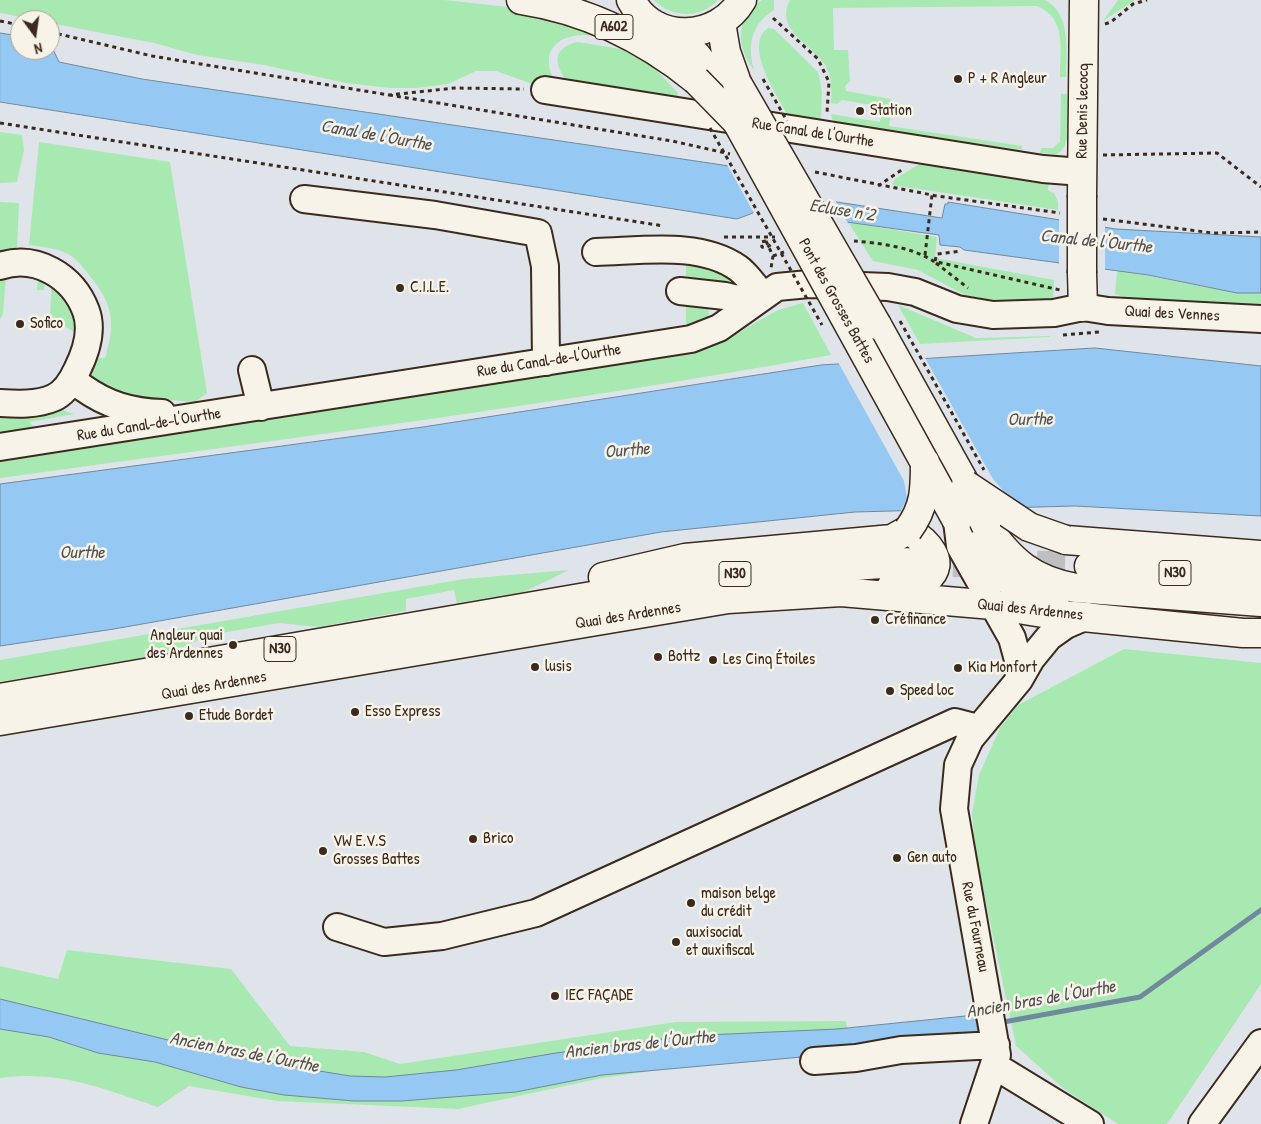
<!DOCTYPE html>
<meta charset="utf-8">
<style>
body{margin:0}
#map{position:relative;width:1261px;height:1124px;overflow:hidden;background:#dfe4ea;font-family:"Patrick Hand",sans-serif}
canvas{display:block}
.north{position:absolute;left:10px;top:10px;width:50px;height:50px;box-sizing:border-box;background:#f7f3e8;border:1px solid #aca397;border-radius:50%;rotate:166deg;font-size:14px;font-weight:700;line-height:20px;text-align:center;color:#3b2a1e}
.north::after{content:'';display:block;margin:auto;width:18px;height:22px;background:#3b2a1e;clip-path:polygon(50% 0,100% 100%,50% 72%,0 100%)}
</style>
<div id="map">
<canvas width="1261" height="1124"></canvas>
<div class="north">N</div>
</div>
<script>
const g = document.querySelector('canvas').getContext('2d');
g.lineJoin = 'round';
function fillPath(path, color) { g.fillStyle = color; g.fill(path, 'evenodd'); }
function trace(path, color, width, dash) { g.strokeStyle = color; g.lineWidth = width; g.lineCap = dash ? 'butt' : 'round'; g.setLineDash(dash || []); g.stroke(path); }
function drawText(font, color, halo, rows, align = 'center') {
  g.font = font + ' "Patrick Hand",sans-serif'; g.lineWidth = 5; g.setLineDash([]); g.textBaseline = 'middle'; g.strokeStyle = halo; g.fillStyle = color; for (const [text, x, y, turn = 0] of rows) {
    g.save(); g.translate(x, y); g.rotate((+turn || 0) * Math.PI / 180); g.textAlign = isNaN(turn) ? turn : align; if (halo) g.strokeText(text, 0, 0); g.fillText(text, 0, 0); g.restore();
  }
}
const green = new Path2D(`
 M0 0H444L554 12 597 36C561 30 535 49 557 85L541 87 496 71H476L448 84 416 88H389L346 83 264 65 197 55 154 43 50 23V20H36L0 13Z
 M654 0H718C701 19 671 18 654 0Z
 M762 0H774V10C751 24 747 46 754 70 736 47 735 17 762 0Z
 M790 0H1045C1072 14 1066 52 1066 77H1060C1060 50 1067 18 1037 6L833 8 834 50H848L850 81 845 86 846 91 891 99 893 105 889 126 1022 146V150L833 122 831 114 880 122 883 107 842 100 837 104 831 103C832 90 832 76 825 65 811 43 774 30 790 0Z
 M1118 0H1135L1103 21Z
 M768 28 774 29 818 72 822 92 821 119 787 114C777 95 743 45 768 28Z
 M578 42 632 51 648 61 678 93 677 97 566 80C552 61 555 47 578 42Z
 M1061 94H1067C1067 111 1074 145 1057 154L1040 153 1041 148H1053L1060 142Z
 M0 132 22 135 24 150 17 182 0 183Z
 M39 142 170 162 207 393 195 402 169 400 142 406 82 379 92 359 105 358C115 326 114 307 93 280 87 272 80 263 73 257 61 248 42 247 29 245Z
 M921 163 1049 182 1048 190 1054 193 1058 202V210L892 185 895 179Z
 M0 202 19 203 17 247 14 253 0 258Z
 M848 222 937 237 935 258 1054 280 1053 300H974L918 270 873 261Z
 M686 259 719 265 740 288 686 285Z
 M0 271 45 275 44 290H37L38 278 6 276 3 314 0 320Z
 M1117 271C1165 277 1212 292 1261 293V314L1155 307 1115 294Z
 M52 277 58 281 80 327 73 331 50 318Z
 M803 303 831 355C556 405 277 440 0 478V453L725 340 778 310Z
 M686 304 708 306 709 316 706 320 686 327Z
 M898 305 976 338 1050 336V337L920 344Z
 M53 407 74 414 29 422 42 435 0 441V413Z
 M569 570 524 592 457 603 454 590 406 599V611L319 627 279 623 210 635 170 653 0 682V660L464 579Z
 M1124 649 1261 663V984L1167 1124H1118L1064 1089 1016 1046 975 850 972 813 979 775 1000 728 1018 705Z
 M67 950 231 969 290 1046 364 1052 400 1064 676 1022 846 1021 850 1047 695 1065 602 1078 458 1109 277 1101 189 1086 158 1107C102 1089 61 1070 0 1078V966L58 979Z`);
const water = new Path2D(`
 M0 33 20 36V50H50V43L59 62 142 79 743 168 745 188 942 218 945 204H948V202L1116 229 1261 237V293H1237L1148 275 964 250 960 247 940 245 939 235 754 209 753 213 737 219 0 102Z
 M1095 348 1261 366V516L1075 506 855 512 661 532 114 629 0 646V484L423 427 821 365Z
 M0 999 246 1059 350 1076 385 1077 456 1070 556 1053 685 1036 837 1029 975 1015 980 1041 602 1075 516 1092 402 1101H354L284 1095 241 1087 155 1062 98 1053 49 1037 0 1029Z`);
const pier = new Path2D(`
 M726 163 745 167 747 186 835 200 848 223 756 212 755 215Z
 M1059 218 1105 224V272L1059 267Z
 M924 356 993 479 1006 494 1026 510 900 513 907 498 904 481 838 362Z`);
const stream = new Path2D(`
 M998 1023 1140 997 1261 910`);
const majorTunnel = new Path2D(`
 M911 562 1089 566`);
const path = new Path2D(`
 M773 18 818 59 829 82 827 113
 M0 21 20 25
 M1105 24 1111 22 1133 4 1147 0
 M50 32 152 56 389 95 455 88 524 89
 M389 95 672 141 730 154
 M0 123 664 226
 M1103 155 1217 153 1261 187
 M815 172 937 196 1060 213
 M878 186 903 169
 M1103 219 1213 233 1261 232
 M724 237H775
 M766 241 773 256 771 268
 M854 241C879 243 912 247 933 261L1060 290
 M925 255 932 195
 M773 256 784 252
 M935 261 937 254 961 251
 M936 263 968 288
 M1063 335 1099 332`);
const minor = new Path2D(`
 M545 90 1043 169 1082 172
 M304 199 435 215 538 233 545 266 546 362
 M596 252C641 251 700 241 738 268 748 275 755 288 764 296
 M0 266C36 254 73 276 86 311 93 330 86 352 77 370 72 381 65 393 53 398 37 405 17 404 0 403
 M680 291 725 296 754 303
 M252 370 261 407
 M82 387C107 405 131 412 162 413
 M0 447 691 339 719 328 777 287 809 284 888 287 915 292 957 309 993 315 1054 313 1083 307 1108 311 1261 319
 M957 521 960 546 1012 638 1018 660 1019 680
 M337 927 384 942 442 936 536 913 955 722 978 728
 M814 1061 856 1058 901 1050 996 1045
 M995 1066 1090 1124
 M974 1124 997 1055 954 809 958 765 970 739 1019 680 1031 659 1049 637 1066 625 1087 616
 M1202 1124 1261 1043`);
const major = new Path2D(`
 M631 0C654 45 718 41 742 0
 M721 23 726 52 737 83
 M674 32 697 56 715 80
 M1082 195 1084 0
 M1082 273 1083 307
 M877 325 966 485
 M957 521C986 562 1007 588 1055 605
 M986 526C1012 562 1032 580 1076 588L1261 602
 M1066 540 1261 555
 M1089 566 1261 579
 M603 577 685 558 892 539 908 530C925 540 949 562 926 580 918 587 901 586 891 587
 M0 698 708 576 911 562
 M0 721 728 599 841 592 993 605 1043 613 1243 633H1261`);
const highway = new Path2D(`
 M521 0C587 10 644 38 696 80`);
const pathBridge = new Path2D(`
 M763 79 787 121
 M710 128 822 325
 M766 241 761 242 762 247 766 248 773 243
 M900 321 984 470`);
const majorBridge = new Path2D(`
 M737 83 877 325
 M726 102 957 521
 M1082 273V195
 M966 485 1029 527 1066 540
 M966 485 986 526
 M908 530C925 507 925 490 925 462`);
const highwayBridge = new Path2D(`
 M696 80 737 122`);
const markers = [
 [958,79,5,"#3b2a1e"],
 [860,111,5,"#3b2a1e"],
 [400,288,5,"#3b2a1e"],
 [20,324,5,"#3b2a1e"],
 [875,620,5,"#3b2a1e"],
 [233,645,5,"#3b2a1e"],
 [658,657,5,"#3b2a1e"],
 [713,660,5,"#3b2a1e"],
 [535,667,5,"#3b2a1e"],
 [958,668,5,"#3b2a1e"],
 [890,691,5,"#3b2a1e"],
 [355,712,5,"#3b2a1e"],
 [189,716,5,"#3b2a1e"],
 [473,839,5,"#3b2a1e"],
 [323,851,5,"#3b2a1e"],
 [897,858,5,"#3b2a1e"],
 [691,903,5,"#3b2a1e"],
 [676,942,5,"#3b2a1e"],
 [555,996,5,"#3b2a1e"]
];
const shields = [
 [614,27,38],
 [1175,573,32],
 [735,574,32],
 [280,649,32]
];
const shieldNames = [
 ["A602",614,27],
 ["N30",1175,573],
 ["N30",735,574],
 ["N30",280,649]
];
const poiNames = [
 ["P + R Angleur",968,79],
 ["Station",870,111],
 ["C.I.L.E.",410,288],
 ["Sofico",30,324],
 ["Créfinance",885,620],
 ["Angleur quai",223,636,"right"],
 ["des Ardennes",223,654,"right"],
 ["Bottz",668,657],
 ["Les Cinq Étoiles",723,660],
 ["lusis",545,667],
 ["Kia Monfort",968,668],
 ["Speed loc",900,691],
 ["Esso Express",365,712],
 ["Etude Bordet",199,716],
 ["Brico",483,839],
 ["VW E.V.S",333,842],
 ["Grosses Battes",333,860],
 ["Gen auto",907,858],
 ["maison belge",701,894],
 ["du crédit",701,912],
 ["auxisocial",686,933],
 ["et auxifiscal",686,951],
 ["IEC FAÇADE",565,996]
];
const streetNames = [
 ["Rue Denis lecocq",1083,111,-89],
 ["Rue Canal de l'Ourthe",813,133,9],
 ["Pont des Grosses Battes",836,301,61],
 ["Quai des Vennes",1172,314,3],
 ["Rue du Canal-de-l'Ourthe",549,361,-9],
 ["Rue du Canal-de-l'Ourthe",149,425,-9],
 ["Quai des Ardennes",1030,610,6],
 ["Quai des Ardennes",628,616,-9],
 ["Quai des Ardennes",214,686,-10],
 ["Rue du Fourneau",975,927,79]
];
const waterNames = [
 ["Canal de l'Ourthe",376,136,10],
 ["Ecluse n°2",842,211,9],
 ["Canal de l'Ourthe",1096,242,6],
 ["Ourthe",1030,420,-1],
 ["Ourthe",627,451,-5],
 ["Ourthe",82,553],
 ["Ancien bras de l'Ourthe",1041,1000,-10],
 ["Ancien bras de l'Ourthe",640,1045,-6],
 ["Ancien bras de l'Ourthe",244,1053,11]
];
fillPath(green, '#a8e9b1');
fillPath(water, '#95c8f2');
trace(water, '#71899d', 1);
fillPath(pier, '#dfe4ea');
trace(stream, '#71899d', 5);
trace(majorTunnel, '#bebfc1', 28, [28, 14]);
trace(minor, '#3b2a1e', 30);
trace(major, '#3b2a1e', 31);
trace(highway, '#3b2a1e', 31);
trace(path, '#3b2a1e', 3, [4, 4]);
trace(minor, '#f7f3e8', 26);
trace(major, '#f7f3e8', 28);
trace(highway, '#f7f3e8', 28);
trace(majorBridge, '#3b2a1e', 31, []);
trace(highwayBridge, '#3b2a1e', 31, []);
trace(pathBridge, '#3b2a1e', 3, [4, 4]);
trace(majorBridge, '#f7f3e8', 28);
trace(highwayBridge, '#f7f3e8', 28);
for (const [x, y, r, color] of markers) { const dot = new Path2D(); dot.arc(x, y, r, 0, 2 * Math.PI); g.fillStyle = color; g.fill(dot); trace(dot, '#f7f3e8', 2); }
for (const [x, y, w] of shields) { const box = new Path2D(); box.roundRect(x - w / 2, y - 12.5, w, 25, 4); g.fillStyle = '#f7f3e8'; g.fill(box); trace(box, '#3b2a1e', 1); }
drawText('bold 15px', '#3b2a1e', null, shieldNames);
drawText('16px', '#3b2a1e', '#f7f3e8', poiNames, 'left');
drawText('16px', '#3b2a1e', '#f7f3e8', streetNames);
drawText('italic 18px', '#525253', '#f7f3e8', waterNames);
</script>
